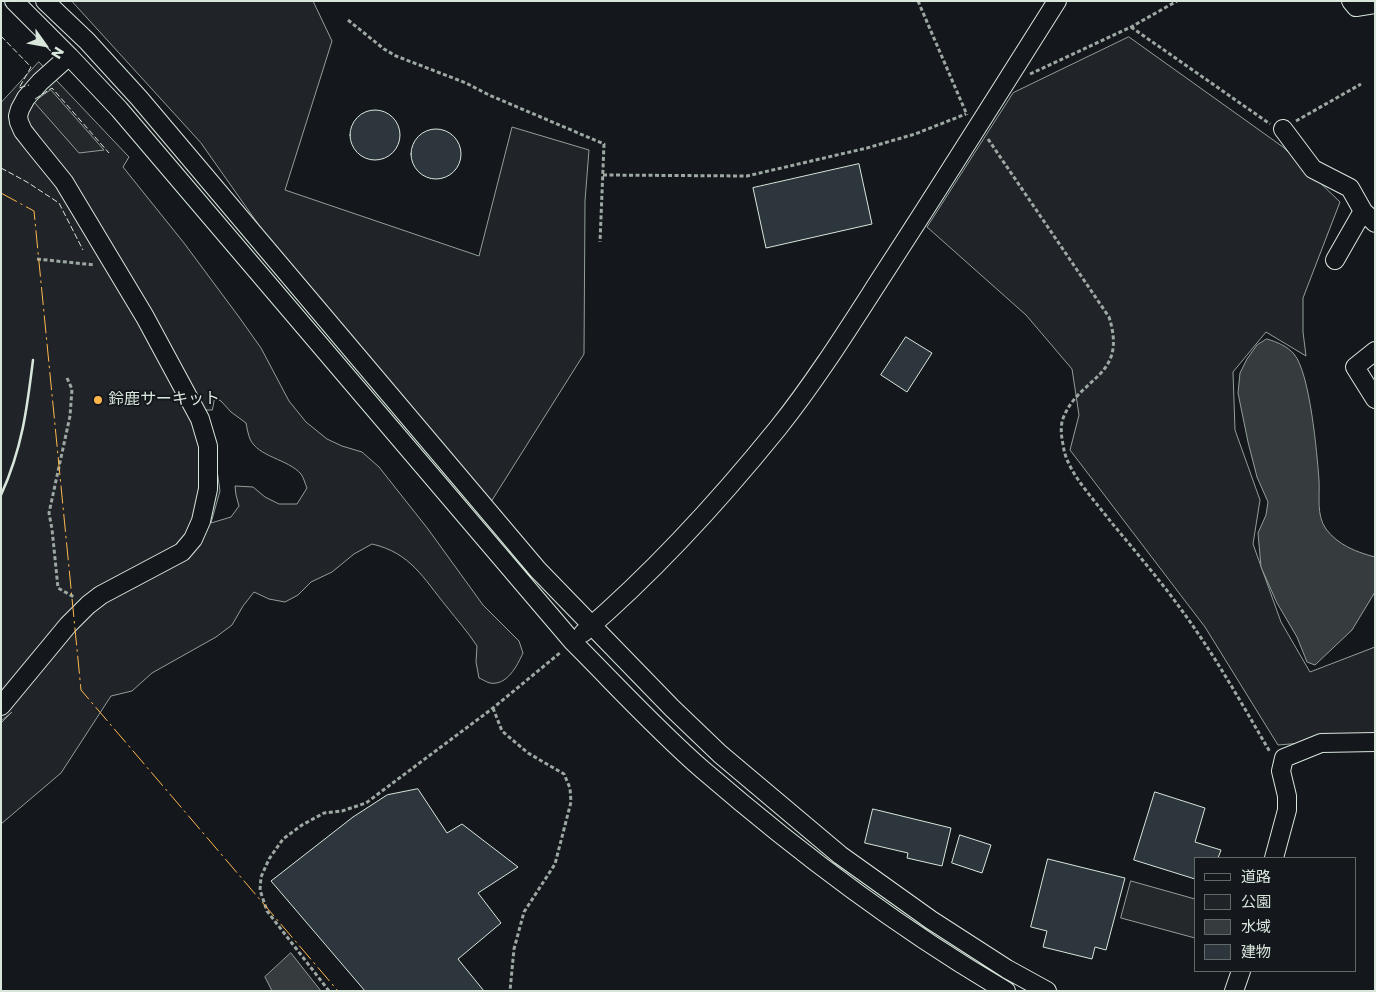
<!DOCTYPE html>
<meta charset="utf-8">
<style>
body{margin:0}
#map{position:relative;width:1376px;height:992px;overflow:hidden;background:#14181c;font-family:Poppins,"Noto Sans JP",sans-serif}
canvas{display:block}
.frame{position:absolute;inset:0;border:2px solid #d8e6dc;pointer-events:none}
.legend{position:absolute;left:1194px;top:857px;width:162px;height:115px;box-sizing:border-box;background:#14181c;border:1px solid #626a69;margin:0;padding:6px 9px;list-style:none;font-size:15px;color:#d8e6dc}
.legend li{display:flex;align-items:center;gap:10px;height:25px}
.legend b{width:25px;border:1px solid #626a69}
.north{position:absolute;left:20px;top:20px;width:50px;height:50px;-webkit-text-stroke:4px #14181c;paint-order:stroke;rotate:122deg;font-size:14px;font-weight:700;line-height:20px;text-align:center;color:#d8e6dc}
.north::after{content:'';display:block;margin:auto;width:18px;height:22px;background:#d8e6dc;clip-path:polygon(50% 0,100% 100%,50% 72%,0 100%)}
</style>
<div id="map">
<canvas width="1376" height="992"></canvas>
<div class="frame"></div>
<ul class="legend">
<li><b style="height:6px;background:#14181c"></b>道路</li>
<li><b style="height:14px;background:#202428"></b>公園</li>
<li><b style="height:14px;background:#363b3e"></b>水域</li>
<li><b style="height:14px;background:#2c363c"></b>建物</li>
</ul>
<div class="north">N</div>
</div>
<script>
const g = document.querySelector('canvas').getContext('2d');
g.lineJoin = 'round';
function fillPath(path, color) { g.fillStyle = color; g.fill(path, 'evenodd'); }
function trace(path, color, width, dash) { g.strokeStyle = color; g.lineWidth = width; g.lineCap = dash ? 'butt' : 'round'; g.setLineDash(dash || []); g.stroke(path); }
function drawText(font, color, halo, rows, align = 'center') {
  g.font = font + ' Poppins,"Noto Sans JP",sans-serif'; g.lineWidth = 4; g.setLineDash([]); g.textBaseline = 'middle'; g.strokeStyle = halo; g.fillStyle = color; for (const [text, x, y, turn = 0] of rows) {
    g.save(); g.translate(x, y); g.rotate((+turn || 0) * Math.PI / 180); g.textAlign = isNaN(turn) ? turn : align; if (halo) g.strokeText(text, 0, 0); g.fillText(text, 0, 0); g.restore();
  }
}
const green = new Path2D(`
 M72 1H313L332 41 285 190 479 256 512 127 589 150 585 201 584 354 489 505 275 248 201 143Z
 M1129 37 1283 147 1340 202 1303 298V332L1306 356 1266 332 1233 372 1235 430 1260 500 1253 544 1281 622 1310 672 1375 647V737L1278 745 1205 627 1070 450 1079 415 1072 369 1026 315 927 227 1013 93Z
 M39 62 129 157 123 167 184 243 239 317 261 348 289 401 306 422 327 439 342 446 362 452 379 467 428 529 483 605 519 641 523 653C517 666 507 686 490 683 486 682 482 679 479 678L476 662 477 646C468 632 457 620 447 607 423 578 411 553 372 544L354 554 332 572 311 582 298 595 285 602 269 599 254 592 243 606 232 625 216 637 152 673 132 691 111 696 61 773 1 824V723L12 712 1 721V103ZM215 398 221 401 231 412 246 423C247 428 248 434 250 439 258 457 288 459 301 474 304 478 305 484 307 488L297 504H279L265 497 253 487 235 486 236 495 239 506 231 517 211 523 220 491 211 428 201 410H212Z`);
const parking = new Path2D(`
 M51 90 104 150 79 153 34 102Z
 M1131 881 1195 899V938L1121 918Z`);
const water = new Path2D(`
 M1267 339C1277 342 1287 346 1294 354 1310 373 1317 453 1319 480 1320 496 1316 515 1326 529 1338 545 1356 552 1375 557V592L1352 630 1315 665 1307 662 1297 637 1277 603 1261 567 1258 533 1266 515 1268 502 1257 477 1248 442 1238 393 1240 373 1247 359 1257 345Z
 M291 953 321 991H272L265 977Z`);
const building = new Path2D(`
 M350 135a25 25 0 1 1 50 0a25 25 0 1 1-50 0Z
 M411 154a25 25 0 1 1 50 0a25 25 0 1 1-50 0Z
 M859 164 872 224 766 248 753 188Z
 M906 337 932 353 907 392 881 375Z
 M418 789 447 833 462 824 518 867 478 893 501 923 458 959 484 991H365L271 881 353 817 387 795Z
 M1155 792 1205 808 1195 842 1221 850 1218 858H1195V879L1134 860Z
 M873 809 951 828 942 866 907 858 908 853 865 843Z
 M960 835 991 845 982 873 952 863Z
 M1048 859 1125 878 1106 950 1095 947 1092 959 1043 947 1047 931 1031 927Z`);
const path = new Path2D(`
 M918 1 967 115
 M348 20 384 49 396 56 466 83 489 95 604 144 600 242
 M1131 27 1270 124
 M1030 74 1131 27 1177 1
 M1296 121 1361 84
 M988 139 1109 317C1128 377 1081 376 1064 416 1059 427 1062 439 1064 450 1069 474 1096 502 1111 522 1140 557 1170 592 1195 629 1222 668 1246 711 1270 752
 M603 175 747 176 867 148 915 134 966 114
 M37 259 95 265
 M67 378 72 389 70 416 49 513 52 529 58 588 74 597
 M493 708 502 731 528 753 564 774 570 788 571 802 555 864 524 912 514 949 510 991
 M329 991 267 911 260 890 261 877 269 859 283 839 302 825 324 813 342 811 366 803 493 708 561 652`);
const minor = new Path2D(`
 M14 1 69 56 119 109 573 642C616 685 657 730 703 770 798 852 898 928 1006 991
 M45 1 87 41 139 98 538 570 672 708 720 754 840 855 931 920 1007 969 1047 991
 M1351 1 1356 7 1375 4
 M1283 129 1313 169 1350 188 1363 211 1375 223
 M1335 260 1363 211
 M1375 351 1355 367 1375 399
 M583 633C654 572 719 501 778 428 818 378 853 321 888 267 945 179 1001 90 1057 1
 M1 706 68 625 88 605 101 595 182 552 193 539 201 521 208 489V446L200 419 145 317 64 182 34 145 23 131 19 122 18 116 20 109 26 98 40 82 69 56
 M1274 858 1287 810V796L1281 771 1284 758 1321 743 1375 742
 M1234 991 1241 971`);
const fence = new Path2D(`
 M1 36 31 67 19 88 29 85
 M35 99 52 88 109 153
 M1 168 27 182 59 203 83 250`);
const wall = new Path2D(`
 M1 495C22 449 27 409 33 360`);
const power = new Path2D(`
 M1 193 34 211 81 690 338 991`);
const markers = [
 [98,400,5,"#ffb74d"]
];
const poiNames = [
 ["鈴鹿サーキット",108,400]
];
fillPath(green, '#202428');
trace(green, '#939e99', 1);
fillPath(parking, '#24282b');
trace(parking, '#939e99', 1);
fillPath(water, '#363b3e');
trace(water, '#939e99', 1);
fillPath(building, '#2c363c');
trace(building, '#d8e6dc', 1);
trace(minor, '#d8e6dc', 20);
trace(path, '#9da8a2', 3, [4, 2.5]);
trace(minor, '#14181c', 18);
trace(fence, '#d8e6dc', 1, [6, 2.5]);
trace(wall, '#d8e6dc', 2.5);
trace(power, '#ffb74d', 1, [18, 4, 2.5, 4]);
for (const [x, y, r, color] of markers) { const dot = new Path2D(); dot.arc(x, y, r, 0, 2 * Math.PI); g.fillStyle = color; g.fill(dot); trace(dot, '#14181c', 2); }
drawText('16px', '#d8e6dc', '#14181c', poiNames, 'left');
</script>
